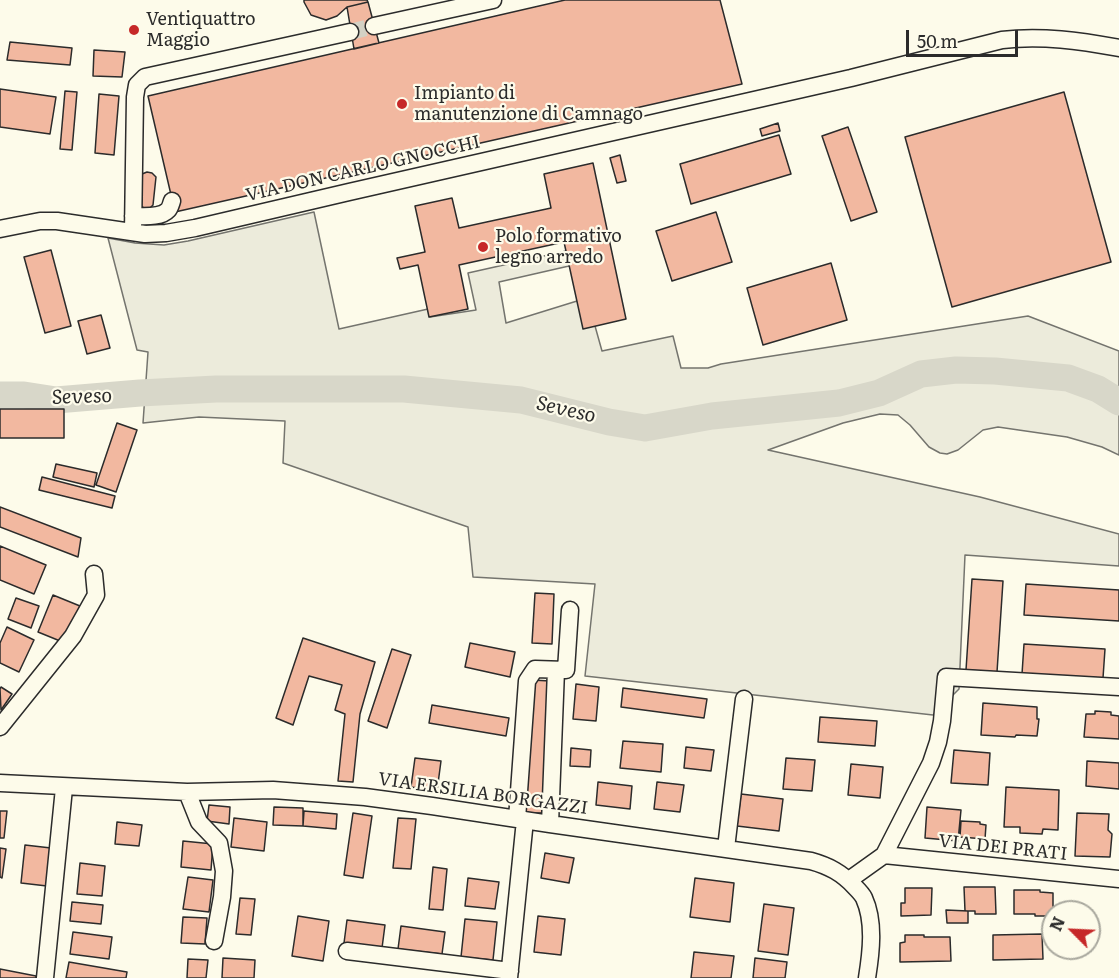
<!DOCTYPE html>
<style>
body{margin:0}
#map{position:relative;width:1119px;height:978px;overflow:hidden;background:#fdfbea;font-family:Literata,serif}
canvas{display:block}
.north{position:absolute;left:1041px;top:900px;width:60px;height:60px;box-sizing:border-box;background:#fdfbea;border:2px solid #a9a89e;border-radius:50%;rotate:294deg;font-size:16px;font-weight:700;line-height:24px;text-align:center;color:#2b2b2b}
.north::after{content:'';display:block;margin:auto;width:21px;height:27px;background:#c62828;clip-path:polygon(50% 0,100% 100%,50% 72%,0 100%)}
.scale{position:absolute;left:906px;top:30px;width:112px;height:27px;box-sizing:border-box;border:3px solid #2b2b2b;border-top:0;padding-left:8px;font-size:18px;line-height:21px;white-space:nowrap;color:#2b2b2b;-webkit-text-stroke:4px #fdfbea;paint-order:stroke}
</style>
<div id="map">
<canvas width="1119" height="978"></canvas>
<div class="north">N</div>
<div class="scale">50 m</div>
</div>
<script>
const g = document.querySelector('canvas').getContext('2d');
g.lineJoin = 'round';
function fillPath(path, color) { g.fillStyle = color; g.fill(path, 'evenodd'); }
function trace(path, color, width, dash) { g.strokeStyle = color; g.lineWidth = width; g.lineCap = dash ? 'butt' : 'round'; g.setLineDash(dash || []); g.stroke(path); }
function drawText(font, color, halo, rows, align = 'center') {
  g.font = font + ' Literata,serif'; g.lineWidth = 4.5; g.setLineDash([]); g.textBaseline = 'middle'; g.strokeStyle = halo; g.fillStyle = color; for (const [text, x, y, turn = 0] of rows) {
    g.save(); g.translate(x, y); g.rotate((+turn || 0) * Math.PI / 180); g.textAlign = isNaN(turn) ? turn : align; if (halo) g.strokeText(text, 0, 0); g.fillText(text, 0, 0); g.restore();
  }
}
const green = new Path2D(`
 M314 212 339 329 428 309 430 317 476 310 468 273 566 251 569 266 499 282 506 323 577 301 595 326 602 351 673 336 681 368H708L721 364 1028 316 1119 351V455L1102 447 1067 437 998 427 983 430 958 450 947 454 940 453 929 447 910 425 898 415 880 414 843 423 768 450 980 497 1119 534V566L965 555 959 689 933 715 585 676 595 584 473 577 468 527 283 463 285 421 199 417 143 423 148 352 137 350 108 238 135 243 164 245 188 241Z`);
const river = new Path2D(`
 M0 395H24L56 400 140 393 216 389H404L521 400 609 422 645 428 712 416 839 403 879 393 921 374 956 370 995 371 1068 378 1098 389 1119 402`);
const building = new Path2D(`
 M304 0H367L368 2 347 7 337 16 326 20 311 15 304 2Z
 M565 0H720L742 84 175 212 148 96Z
 M368 2 379 43 354 49 347 7Z
 M10 42 72 48 70 65 7 60Z
 M94 50 125 52 122 77 93 76Z
 M0 89 56 97 50 134 0 127Z
 M65 91 77 92 72 150 60 149Z
 M1064 92 1111 262 952 307 905 137Z
 M99 94 119 96 114 155 95 153Z
 M778 123 780 131 762 136 760 129Z
 M848 127 877 212 851 221 822 136Z
 M779 135 791 174 691 204 680 164Z
 M620 155 626 181 617 183 610 158Z
 M593 163 626 319 583 329 564 242 459 265 468 309 429 317 418 265 400 269 397 258 425 252 415 206 452 198 459 228 551 208 544 174Z
 M147 172 152 173 156 177 153 205 149 209 144 208 139 205 140 179 142 174Z
 M716 212 732 262 672 281 656 231Z
 M51 250 71 326 45 333 24 257Z
 M831 263 847 320 763 345 747 288Z
 M101 315 110 348 87 354 78 321Z
 M0 409H64V438H0Z
 M117 423 137 430 116 492 96 485Z
 M56 464 97 473 94 487 53 477Z
 M42 477 115 496 112 508 39 490Z
 M0 507 81 538 78 557 0 527Z
 M0 546 46 565 34 594 0 580Z
 M972 579 1003 581 997 672 966 670Z
 M1026 584 1119 590V621L1024 615Z
 M535 593 554 594 552 644 532 643Z
 M53 595 80 606 65 643 38 632Z
 M16 598 39 606 31 628 8 619Z
 M7 627 34 640 19 672 0 663V643Z
 M303 638 375 662 360 714 353 782 338 781 345 714 335 710 342 685 309 676 293 725 276 718Z
 M470 643 515 652 510 677 465 667Z
 M1024 644 1105 649 1103 678 1022 674Z
 M392 649 411 655 387 728 368 721Z
 M532 680 550 681 543 813H525Z
 M576 684 599 687 596 721 573 719Z
 M1 687 12 694 1 710 0 689Z
 M623 688 707 699 704 718 621 707Z
 M983 703 1037 707V719H1039L1037 736 1016 735 1015 737 981 735Z
 M432 705 509 718 506 736 429 723Z
 M1095 711 1111 712V715L1119 716V739L1084 737 1086 714H1095Z
 M820 717 877 721 875 746 818 742Z
 M623 741 663 744 661 772 620 768Z
 M686 747 714 750 711 771 684 768Z
 M571 748 591 750 590 767 570 766Z
 M954 750 990 753 988 785 951 783Z
 M415 758 441 761 437 791 411 787Z
 M786 758 815 760 812 791 783 789Z
 M1087 761 1119 763V789L1086 786Z
 M851 764 883 767 880 798 848 795Z
 M598 782 632 786 630 809 596 805Z
 M657 782 684 785 680 812 654 809Z
 M1006 787 1059 790 1058 830 1043 829 1042 834 1020 833V827H1004Z
 M741 794 783 799 779 831 737 826Z
 M209 805 230 807 229 824 207 821Z
 M274 807 303 808V826L273 825Z
 M927 807 961 810 958 841 925 838Z
 M0 811H7L4 838H0Z
 M304 811 337 814 336 829 303 826Z
 M353 813 372 816 363 878 344 875Z
 M1077 813 1109 814 1108 830 1112 834 1110 857 1075 856Z
 M234 818 267 822 264 851 231 847Z
 M398 818 416 819 411 869 393 868Z
 M961 821 980 822V824L986 825 985 839 960 837Z
 M117 822 142 825 139 846 115 844Z
 M183 841 213 844 211 870 181 867Z
 M25 845 51 848 47 886 21 883Z
 M0 848 6 849 2 878 0 877Z
 M545 853 574 858 569 883 541 878Z
 M80 863 105 866 102 896 77 894Z
 M433 867 447 869 443 910 429 909Z
 M188 877 213 880 209 912 183 909Z
 M468 878 499 882 495 909 465 906Z
 M695 878 734 883 730 922 690 917Z
 M964 887H995L996 914H975V911H965Z
 M905 888H932L931 915 901 916V903H905Z
 M1014 890H1040V892L1053 893V906L1055 907V912H1053V916H1035V914H1014Z
 M240 898 255 899 251 935 236 934Z
 M72 902 103 905 101 924 70 921Z
 M764 904 794 908 788 955 758 951Z
 M946 910 968 911V923H947Z
 M298 916 329 921 323 961 292 956Z
 M538 916 565 919 561 955 534 952Z
 M183 917 207 918 205 944 181 943Z
 M465 919 497 922 493 960 461 957Z
 M347 920 385 925 382 948 344 943Z
 M401 926 445 932 442 954 398 949Z
 M73 932 112 937 109 959 70 954Z
 M1042 934 1043 959 993 960V935Z
 M905 935H924V937H950L951 961 900 962V943L905 942Z
 M694 952 734 956 731 978H691Z
 M223 958 255 960 254 978H222Z
 M755 958 787 962 785 978H753Z
 M188 959 208 960 206 978H187Z
 M69 962 127 972 126 978H66Z
 M0 969 36 976V978H0Z`);
const minorTunnel = new Path2D(`
 M350 32 374 26`);
const minor = new Path2D(`
 M374 26 493 0
 M133 216C143 216 161 218 168 210 170 208 171 204 172 201
 M0 229 40 221H57L145 234 166 233 195 228 349 192 851 78 1002 40C1041 35 1081 41 1119 48
 M133 232 135 97 137 85 145 77 350 32
 M0 727 73 636 96 595 94 574
 M0 783 187 792 273 790 365 797 432 806 550 824 811 861C829 866 842 873 855 887 858 890 862 894 864 898 875 922 871 953 867 978
 M187 792 199 822 219 843 224 871 222 897 214 941
 M517 819 527 681 535 669 566 670 570 610
 M550 824 556 670
 M726 848 744 699
 M884 855 1119 879
 M849 880 884 855 931 763 938 742 942 721 946 677 1119 687
 M347 951 510 971
 M45 978 64 788
 M509 978 525 820`);
const markers = [
 [134,30,6,"#c62828"],
 [402,104,6,"#c62828"],
 [483,247,6,"#c62828"]
];
const poiNames = [
 ["Ventiquattro",146,20],
 ["Maggio",146,41],
 ["Impianto di",414,94],
 ["manutenzione di Camnago",414,115],
 ["Polo formativo",495,237],
 ["legno arredo",495,258]
];
const streetNames = [
 ["VIA DON CARLO GNOCCHI",363,169,-13],
 ["VIA ERSILIA BORGAZZI",483,794,8],
 ["VIA DEI PRATI",1003,848,6]
];
const waterNames = [
 ["Seveso",82,397,-2],
 ["Seveso",566,410,13]
];
fillPath(green, '#ecebdb');
trace(green, '#74746e', 1.5);
trace(river, '#d8d7c9', 27);
fillPath(building, '#f2b8a0');
trace(building, '#2b2b2b', 1.5);
trace(minorTunnel, '#d3d1c4', 16, [16, 8]);
trace(minor, '#2b2b2b', 19);
trace(minor, '#fdfbea', 16);
for (const [x, y, r, color] of markers) { const dot = new Path2D(); dot.arc(x, y, r, 0, 2 * Math.PI); g.fillStyle = color; g.fill(dot); trace(dot, '#fdfbea', 2); }
drawText('18px', '#2b2b2b', '#fdfbea', poiNames, 'left');
drawText('18px', '#2b2b2b', '#fdfbea', streetNames);
drawText('italic 20px', '#2b2b2b', '#fdfbea', waterNames);
</script>
